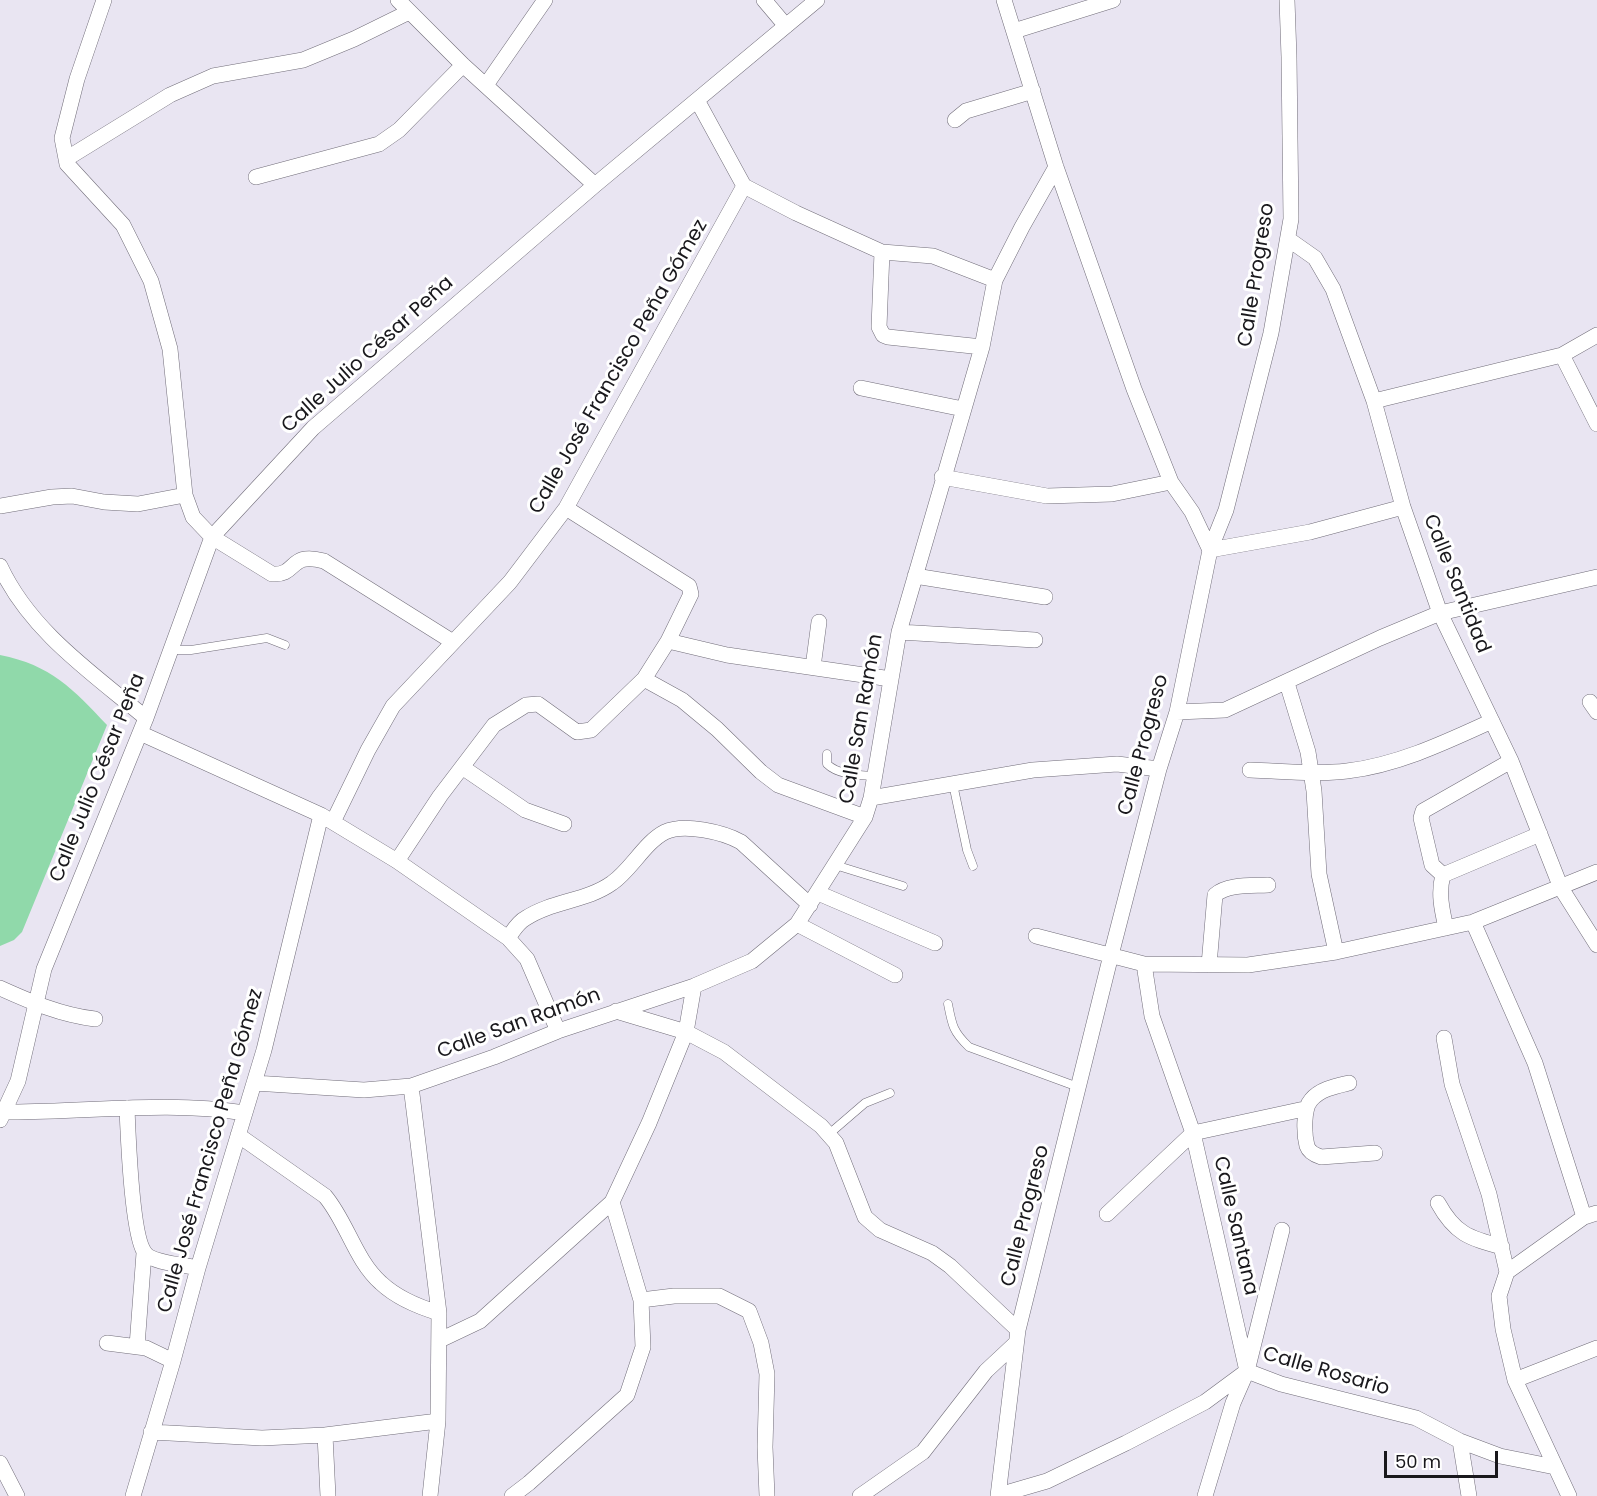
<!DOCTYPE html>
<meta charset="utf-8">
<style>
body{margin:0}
#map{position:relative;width:1597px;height:1496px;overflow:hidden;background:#e9e5f2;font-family:Poppins,sans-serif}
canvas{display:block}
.scale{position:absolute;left:1384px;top:1451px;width:114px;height:27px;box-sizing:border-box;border:3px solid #19181c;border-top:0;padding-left:8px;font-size:18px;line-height:21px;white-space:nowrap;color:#19181c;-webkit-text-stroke:4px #fff;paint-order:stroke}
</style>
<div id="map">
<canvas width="1597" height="1496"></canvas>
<div class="scale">50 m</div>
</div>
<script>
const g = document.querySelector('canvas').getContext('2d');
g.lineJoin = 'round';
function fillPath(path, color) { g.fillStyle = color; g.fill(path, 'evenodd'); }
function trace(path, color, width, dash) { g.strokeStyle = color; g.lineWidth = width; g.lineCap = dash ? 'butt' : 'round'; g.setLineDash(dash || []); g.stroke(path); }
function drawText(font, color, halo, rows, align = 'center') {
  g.font = font + ' Poppins,sans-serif'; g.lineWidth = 6; g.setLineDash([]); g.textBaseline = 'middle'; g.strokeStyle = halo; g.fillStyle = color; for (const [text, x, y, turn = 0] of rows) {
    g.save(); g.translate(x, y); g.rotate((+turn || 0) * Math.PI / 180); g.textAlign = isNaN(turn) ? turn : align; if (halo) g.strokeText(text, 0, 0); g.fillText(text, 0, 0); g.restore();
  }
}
const green = new Path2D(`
 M0 655C51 665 73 689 107 725L22 932 14 940 0 946Z`);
const service = new Path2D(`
 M171 650H191L267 638 285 645
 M827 754V764C838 775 859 775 874 776
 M953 784 967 850 973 866
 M835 865 903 886
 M948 1004C952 1025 953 1032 969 1047L1078 1087
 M829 1134 865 1103 890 1093`);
const minor = new Path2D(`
 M104 0 77 79 62 138 67 164 123 225 151 281 170 349 185 495 193 517 212 537 272 574C298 576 288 551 324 561L453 642
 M398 0 463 65 595 185
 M764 0 786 26
 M1004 0 1056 167 1134 389 1171 482 1192 512 1210 550 1310 532 1403 507
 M1014 31 1113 0
 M486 85 545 0
 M697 100 744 186 796 213 882 252 933 256 995 280
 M955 120 966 111 1033 91
 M66 159 170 95 213 76 303 60 354 39 409 12
 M256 177 379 144 399 130 463 65
 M1288 239 1315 258 1333 289 1374 401 1403 507 1440 613 1511 761 1561 888 1597 945
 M882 252 879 327 883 335 888 337 982 347
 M1562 355 1597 424
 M861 388 963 409
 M1374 401 1562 355 1597 335
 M942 477 1047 496 1112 494 1171 482
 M0 506 52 497 72 496 104 502 138 504 185 495
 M0 566C30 631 92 673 146 718
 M915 576 1045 597
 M899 632 1035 640
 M668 641 727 655 891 679
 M813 667 819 622
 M644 679 682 700 717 729 761 772 778 785 865 817
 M1287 683 1308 752 1314 791 1319 874 1336 952
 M1590 702 1597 712
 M1177 712 1225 710 1380 638 1440 613 1597 577
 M140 733 321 815 397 861 508 938 527 959 558 1031
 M462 767 525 810 564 824
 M1250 770C1282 771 1315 775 1347 771 1398 765 1446 742 1492 721
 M871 798 1033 770 1117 764 1159 769
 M333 822 368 750 393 706 510 582 566 508 744 186
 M397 861 440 796 494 725 526 705 538 704 577 732 591 730 644 679 668 641 691 594 689 586 566 508
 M1443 875 1432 865 1421 818 1423 811 1511 761
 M1443 875 1540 834
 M1443 875C1438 893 1442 910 1446 928
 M818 893 935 943
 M1473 922 1535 1063 1584 1217
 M797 924 895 975
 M1036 936 1144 964 1248 965 1336 952 1473 922 1597 872
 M508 938C513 931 518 922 526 918 552 901 587 901 612 883 631 870 645 842 665 832 684 823 723 832 741 842L810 905
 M1144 964 1152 1016 1193 1133 1247 1371 1233 1403 1205 1496
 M1209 965 1215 895C1228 884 1251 886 1268 885
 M0 988C31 1002 61 1015 95 1019
 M616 1011 686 1032 724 1052 821 1126 836 1143 865 1217 880 1230 932 1253 950 1266 1018 1330
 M1444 1038 1452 1084 1489 1194 1507 1272
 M254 1083 364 1090 411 1086 494 1057 558 1031 694 986 752 961 797 924 865 817 871 798 899 632 982 347 995 280 1022 227 1056 167
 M1349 1083C1336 1086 1320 1089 1311 1100 1303 1109 1304 1134 1307 1146 1309 1152 1315 1155 1321 1157L1375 1153
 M411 1086 439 1313 438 1421 430 1496
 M127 1108C128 1134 132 1237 145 1253 152 1263 186 1265 198 1268
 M4 1112C85 1113 165 1100 245 1113
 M0 1120 18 1081 44 969 146 718 212 537 313 428 595 185 817 0
 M238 1135 325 1196C347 1222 355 1260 381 1283 397 1298 419 1307 439 1313
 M1438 1203C1455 1234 1469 1238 1502 1247
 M1107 1214 1193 1133 1304 1109
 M641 1300 674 1296H719L749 1311 761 1343 767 1374 765 1447 767 1496
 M440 1340 480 1321 612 1202 649 1123 686 1032 694 986
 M107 1343 146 1348 173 1361
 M137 1346 144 1253
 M1248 1367 1282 1230
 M1515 1380 1597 1348
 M151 1432 262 1438 325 1435 438 1421
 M325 1435 328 1496
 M1460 1441 1469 1496
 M0 1463 17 1496
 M999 1495 1047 1481 1126 1443 1205 1402 1247 1371 1281 1384 1416 1418 1460 1441 1500 1456 1555 1467
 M133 1496 173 1361 198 1268 264 1050 321 815
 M512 1496 529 1483 627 1395 643 1347 641 1300 612 1202
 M860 1496 923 1452 986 1371 1016 1343
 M998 1496 1018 1330 1111 955 1159 769 1177 712 1210 550 1226 510 1271 333 1291 219 1289 57 1287 0
 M1569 1496 1515 1380 1503 1329 1499 1296 1507 1272 1584 1217 1597 1213`);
const streetNames = [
 ["Calle Progreso",1257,275,-81],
 ["Calle Julio César Peña",368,355,-42],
 ["Calle José Francisco Peña Gómez",619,367,-60],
 ["Calle Santidad",1456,584,68],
 ["Calle San Ramón",862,719,-80],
 ["Calle Progreso",1144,745,-75],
 ["Calle Julio César Peña",98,778,-68],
 ["Calle San Ramón",519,1024,-20],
 ["Calle José Francisco Peña Gómez",211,1151,-74],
 ["Calle Progreso",1026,1216,-76],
 ["Calle Santana",1235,1226,77],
 ["Calle Rosario",1326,1372,16]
];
fillPath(green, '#90d9aa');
trace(service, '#716d79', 9);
trace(minor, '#716d79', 16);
trace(service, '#fff', 8);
trace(minor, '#fff', 15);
drawText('20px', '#19181c', '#fff', streetNames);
</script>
